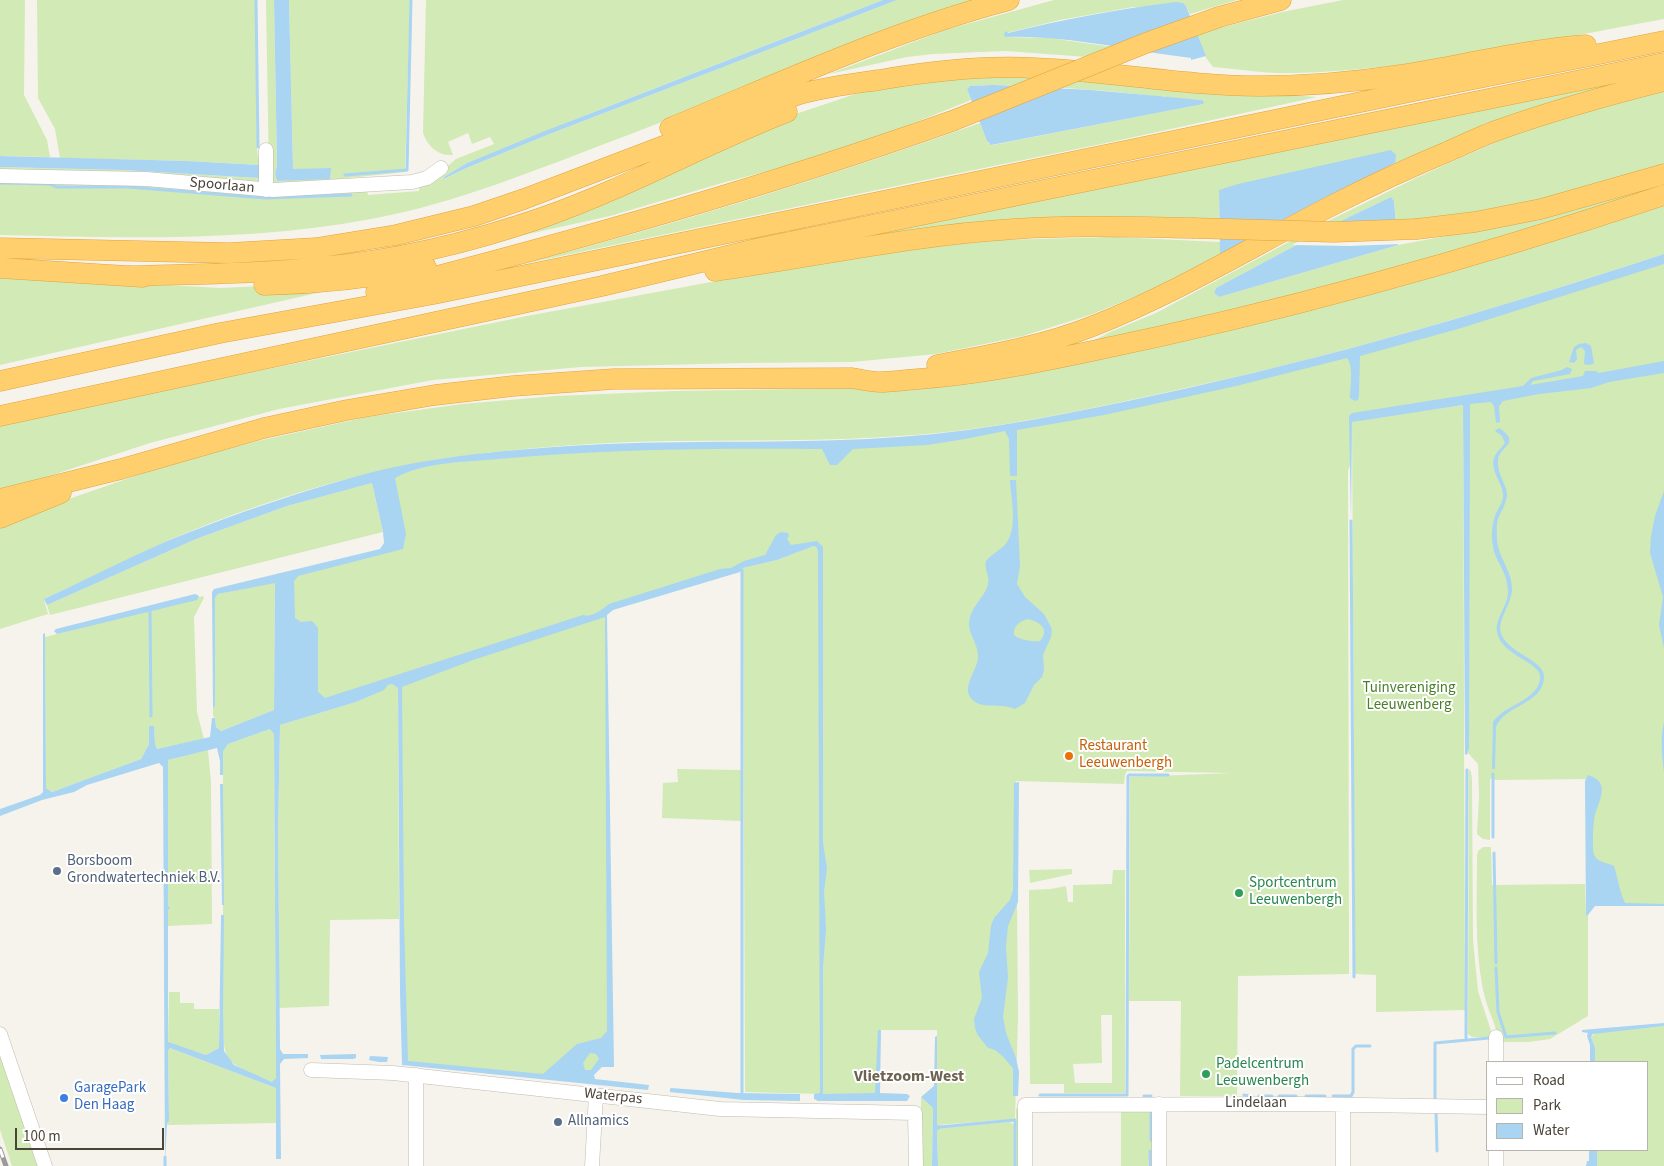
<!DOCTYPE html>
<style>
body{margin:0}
#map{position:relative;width:1664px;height:1166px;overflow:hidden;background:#f6f3ec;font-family:"Source Sans 3",sans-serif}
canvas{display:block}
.legend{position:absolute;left:1486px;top:1061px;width:162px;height:90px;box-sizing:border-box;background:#fff;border:1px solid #b7b4b0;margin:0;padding:6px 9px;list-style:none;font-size:15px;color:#4b4439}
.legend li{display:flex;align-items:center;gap:10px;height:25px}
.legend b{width:25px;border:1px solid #b7b4b0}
.scale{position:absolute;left:15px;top:1128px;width:149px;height:22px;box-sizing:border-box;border:2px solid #4b4439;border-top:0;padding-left:6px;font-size:15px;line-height:18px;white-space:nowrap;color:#4b4439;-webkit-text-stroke:4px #fff;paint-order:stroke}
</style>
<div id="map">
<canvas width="1664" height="1166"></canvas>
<ul class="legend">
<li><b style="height:6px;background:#fff"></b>Road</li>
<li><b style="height:14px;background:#d2eab5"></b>Park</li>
<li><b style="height:14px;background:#a9d4f2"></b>Water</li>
</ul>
<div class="scale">100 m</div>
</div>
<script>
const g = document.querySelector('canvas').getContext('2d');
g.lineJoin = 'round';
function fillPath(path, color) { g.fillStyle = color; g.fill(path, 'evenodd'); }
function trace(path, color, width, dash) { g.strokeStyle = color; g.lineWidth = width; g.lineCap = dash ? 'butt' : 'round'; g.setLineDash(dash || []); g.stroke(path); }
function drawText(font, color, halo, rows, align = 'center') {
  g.font = font + ' "Source Sans 3",sans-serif'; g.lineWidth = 4; g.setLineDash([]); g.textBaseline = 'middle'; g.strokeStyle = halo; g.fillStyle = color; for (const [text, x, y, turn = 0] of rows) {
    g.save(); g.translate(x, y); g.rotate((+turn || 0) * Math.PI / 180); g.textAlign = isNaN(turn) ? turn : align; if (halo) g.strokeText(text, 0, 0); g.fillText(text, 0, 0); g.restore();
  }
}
const green = new Path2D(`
 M0 0H25L24 95 47 140 50 157 0 156Z
 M37 0H255L257 148 258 158 263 161C263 170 266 181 256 185L141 175 0 173V167L123 170 259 178 261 162 259 160V165L187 161 60 158 55 129 38 98Z
 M266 0H274L277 165 275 174 277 181 330 178V168L293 170 289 0H410L405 172 273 186 269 177Z
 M426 0H883L591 113 467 163 444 177 445 179 464 169 547 135 897 0H974C857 46 740 92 623 137 540 168 458 203 371 219 249 242 123 238 0 235V180L367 188 368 195 419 191 420 185 438 174 456 159 494 144 490 137 472 144 468 133 448 142 453 155C438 156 428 147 423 133Z
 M1054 0H1237L1190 14 1186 6 1133 7 1060 20 1006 33 1005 37 1049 38 1135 50 1087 57 1006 51 933 54 907 57 829 74 945 30Z
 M1343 0H1664V19C1541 41 1418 70 1293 73 1266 74 1239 69 1213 67L1204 55 1197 34 1282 12Z
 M967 72 1317 97 1116 141 925 180 518 265C674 225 828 177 980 123L988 143 993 145 1202 104 1204 102 1202 100 1165 97V95L1163 97C1099 90 1034 84 970 86L967 89 971 100 884 135 818 158 722 183 610 216 519 236 778 120 897 80Z
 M1651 74 1453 139 1395 163V155L1219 190V222L789 250Z
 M1664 90V164C1577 191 1488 221 1396 220L1394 201 1391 197 1345 219 1216 288 1214 293 1219 297 1398 245 1533 220 1664 183V187L1553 224 1264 304 1091 342 1110 332 1156 313 1328 221 1416 178 1511 135 1611 102Z
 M1664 202V254C1499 308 1333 357 1163 393 1095 408 1026 422 957 431 862 442 767 440 672 441 603 442 532 447 463 456 367 469 271 498 181 535 135 555 90 578 44 599L48 614 0 629V526L66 500 158 468 258 441 367 417 462 404 556 396 675 391 922 387Z
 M1115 237 1220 242V254L1151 290 1090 315 1023 336 936 354 852 362 742 363 581 367 433 380 279 409 150 443 34 481 0 490V424L527 316 749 275 880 253 999 240Z
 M1664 258V905L1591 904 1588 779 1495 780 1494 778 1490 779V840L1483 839 1477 834 1479 797 1478 764 1468 753 1466 399 1352 417 1351 462 1348 471 1349 974 1238 976 1237 1096H1180L1181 1001H1129L1130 777 1232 773 1127 771 1125 775 1124 784 1016 781 1018 1018 1015 1119 937 1125V1030H880L879 1099 820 1094 745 1092 743 568 777 560 814 546 817 548 818 553 820 548 813 543 611 608 606 613 611 1061 577 1080 404 1063 399 681 281 718 280 575 385 549 382 473 411 467 575 449 839 445 963 435 1063 418 1351 352Z
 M0 275 220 288 370 281 0 365Z
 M1463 405 1465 1010 1376 1012V975L1355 974 1352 421Z
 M372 483 383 532 50 615 47 605 196 539 287 506Z
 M275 582 274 710 221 731 216 727 215 718 213 716V708L215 706V598L218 594Z
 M203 596 204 598 194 617 197 712 204 739 157 749 155 744 154 726H150L149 744 141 759 52 792 46 788 45 637Z
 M392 684 398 688 399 919 330 920 329 1006 279 1008 278 832 280 725 356 702 383 690 388 685Z
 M270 729 274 734 276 1078 274 1082H272C224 1061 223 1066 223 1012V750L228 744Z
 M208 750 211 782 212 924 167 926 168 760Z
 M677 769 741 770 742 821 662 818 663 783 678 782Z
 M1469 769 1471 772 1472 779 1473 940 1478 991 1493 1037H1472L1468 1034Z
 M1483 847H1491L1492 885 1585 884 1586 915H1588V1016L1550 1039 1529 1042H1499C1497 1027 1489 1013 1485 998 1474 953 1477 902 1477 856L1478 851Z
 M1072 869V874L1030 883 1029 870Z
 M1113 870H1125V1093H1064V1084H1030L1029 890 1051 889 1066 886 1068 902H1073V885L1112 884ZM1101 1015H1112V1083H1075L1073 1064 1102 1063Z
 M169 992H180V1003H194V1009H219V1048L206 1055 168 1043Z
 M1664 1026V1166H1597V1150H1648V1062H1595V1048L1591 1037 1596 1033Z
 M0 1047 41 1166H12L0 1130Z
 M170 1048 276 1088V1123L167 1125 169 1121 168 1049Z
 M921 1097 933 1108 932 1166H921Z
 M1016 1108 1021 1112V1166H1016Z
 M1149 1110 1155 1112V1166H1151V1150H1149L1148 1166H1121V1111Z
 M1010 1122 1014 1125V1166H938L937 1131 941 1128Z`);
const water = new Path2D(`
 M274 0H289L293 169 331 168 330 179 277 181 275 174 277 165Z
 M883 0H897L547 135 464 169 444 179V177L467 163 545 131Z
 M1176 2 1183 3 1186 6 1206 56 1191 60V58C1129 51 1068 35 1005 37L1004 34 1006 31 1008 33C1064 19 1119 9 1176 2Z
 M994 85 1091 90 1202 100 1204 102 1203 104 991 145 987 141 967 89 970 86Z
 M1391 150 1396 155 1395 163 1220 254 1219 190 1238 184Z
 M0 156 187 161 259 165V178L123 170 0 167Z
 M1391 197 1394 201 1398 245 1219 297 1214 293 1216 288 1345 219Z
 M1664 254V264L1458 329 1360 356 1359 396 1358 400 1355 401 1350 398C1350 387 1354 367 1347 358L1236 386 1104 415 1017 430V476H1010L1009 439 1005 431 965 439 927 445 853 449 837 465H830L822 449C714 448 606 449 498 459 466 462 423 462 395 478L406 534 403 549 298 576 294 581 295 618 301 622 312 621 318 628V692L325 698 583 615C592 618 601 610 609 604L720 569 731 568 744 561 765 555 776 535 781 532 788 533 789 536 787 539 791 545 817 541 823 547V843L827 868 824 891 826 930 823 966V1094L875 1093 878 1030H881L880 1093 907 1094 910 1096 907 1101H818L814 1099V1094L820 1093 818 553 817 548 814 546 777 560 743 568 740 572 613 610 607 615 614 1067H602L594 1075 595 1079 649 1085 648 1090 402 1065 400 992 398 688 392 684 388 685 384 690 356 702 280 725 278 832 280 1049 283 1054H308V1058L284 1059 280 1064 281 1159H276V1088L170 1048 168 1050 169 1121 167 1124 165 1161 163 767 159 763 87 785 74 792 42 800 0 816V809L40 795 43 792V634L45 633 46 788 52 792 141 759 149 744V726H154L155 744 157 749 210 737 212 718H215L216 727 221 731 274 710 275 583 218 594 215 598V706L213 708 212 592 214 589 380 549 384 543 383 532 372 483 287 506 196 539 47 605 44 599C90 578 135 554 182 535 243 511 305 490 369 473 444 454 529 448 606 444 704 440 802 444 899 437 986 431 1072 413 1156 395 1329 358 1497 309 1664 254ZM605 617 607 1031 601 1038 577 1044 543 1074 408 1061 404 922 402 687 473 660ZM270 729 274 734 276 1078 272 1082 234 1065 224 1051 223 1012 224 915H221L219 1048 206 1055 168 1042V910L170 908 168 906V760L217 748 220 761V775H223V751L228 744ZM590 1053 596 1054 599 1059 591 1070H585L583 1063Z
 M1586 343 1591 346 1594 363 1590 365 1584 364 1585 351 1581 347 1576 350 1577 359 1574 363 1569 362 1574 347 1579 344Z
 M1664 361V373L1609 382 1591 388 1539 394 1503 401 1499 406 1500 422 1496 423 1494 406 1491 402 1470 404 1469 748 1467 755 1465 754 1463 405 1352 422 1351 521 1349 416 1352 413 1523 386 1531 378 1562 370 1567 367 1572 369 1570 374 1533 381 1530 385 1583 376 1585 371H1596L1599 373Z
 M1499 428C1523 444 1498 446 1498 461 1497 474 1506 483 1507 494 1507 503 1501 511 1498 519 1496 525 1497 532 1497 538 1497 556 1512 570 1512 589 1512 605 1495 621 1502 636 1511 654 1545 661 1544 677 1543 705 1505 704 1496 727L1495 769H1492L1493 722C1504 705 1535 702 1540 680 1544 661 1502 658 1497 632 1495 618 1508 606 1508 592 1508 571 1495 562 1493 546 1491 537 1492 524 1495 516 1497 510 1502 504 1503 498 1505 485 1490 473 1494 458 1496 452 1501 449 1505 443L1502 436 1495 431Z
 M1010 480H1016L1020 566 1017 584 1025 597 1044 614 1052 629 1051 637 1043 655 1044 670 1042 677 1034 685 1025 703 1015 709C1003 703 983 709 974 701 959 690 977 671 978 658 979 641 964 633 971 614 975 603 986 595 988 584 990 576 984 570 986 561 991 555 998 551 1004 546 1019 530 1011 500 1010 480ZM1027 619C1038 621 1051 628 1040 641 1032 642 1020 640 1014 635 1013 626 1019 622 1027 619Z
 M1664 491V648L1659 625 1663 597 1650 553 1651 536 1655 516Z
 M195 594 199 596 197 600 57 634 54 631 56 629Z
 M1664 722V772C1662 755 1660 739 1664 722Z
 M1588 775C1614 783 1596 803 1594 820 1593 827 1593 833 1593 840 1593 846 1592 853 1596 858 1601 863 1608 863 1614 866 1618 878 1619 891 1625 903L1664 904V906H1595L1588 915 1586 916 1585 781Z
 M1019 782 1018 902 1008 926 1006 946 1008 978 1003 1017 1006 1033 1016 1058 1019 1072 1018 1096H1013V1068C1006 1061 999 1049 988 1048L977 1034 975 1028 974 1019 982 998 979 972 988 953 991 926 994 918 1010 900 1013 890 1014 783Z
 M220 784H223L224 905H222Z
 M1664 1023V1026L1593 1034 1591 1037 1595 1048V1062H1590V1045L1587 1036 1588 1033 1582 1032V1030Z
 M937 1036V1125L943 1126 937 1131 938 1166H932L933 1108 921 1097 934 1086 935 1037Z
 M356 1054V1058L353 1059H321L320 1055Z
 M370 1056 388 1057 387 1062H379L369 1060Z
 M671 1088 738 1093 800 1094V1101L744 1100 670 1092V1089Z
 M1589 1150H1597V1166H1586L1587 1161H1589Z`);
const pier = new Path2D(`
 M1399 221 1401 244 1350 246 1292 245 1333 223Z`);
const stream = new Path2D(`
 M256 0 258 147
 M345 175 407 170 411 0
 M0 183 50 184 56 187H128L265 198 351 195
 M1351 521 1354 977
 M742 570V1092
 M150 609 151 716
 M1493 837V774
 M1494 853 1496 963
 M1496 968 1498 1012 1506 1037 1555 1033
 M1466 1040 1467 770
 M1040 1095H1127L1128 776 1129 775H1168
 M1244 1095 1252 1096
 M1144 1096H1151
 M1259 1096H1272
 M1279 1096H1296
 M1306 1096H1325
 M1333 1096H1351L1353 1092V1049L1356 1046H1370
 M1435 1102V1043L1489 1038
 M1436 1111 1437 1151
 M1151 1113V1140
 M940 1127 1015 1120V1166
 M165 1157V1166
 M1150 1166V1151`);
const minor = new Path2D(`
 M266 150V190
 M0 176 146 179 273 190 412 182 427 178 441 168
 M0 1034 45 1166
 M1496 1037V1062
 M311 1070 393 1073 720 1109 915 1113 916 1166
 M416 1075V1166
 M1496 1150V1166
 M592 1166 596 1095
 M1025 1166V1105L1301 1104 1488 1107
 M1159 1166V1104
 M1343 1166V1105`);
const highway = new Path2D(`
 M1219 17 1281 0
 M670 128C782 82 892 31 1009 0
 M1417 229 1475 222 1541 209 1664 174
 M0 248 229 253 316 248 396 235 474 216 524 199 797 95C824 87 851 84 879 80 931 71 982 65 1034 68 1110 71 1185 86 1261 86 1308 86 1355 82 1401 75 1463 65 1524 50 1586 45
 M0 268 143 277
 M715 271C814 257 914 235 1014 229 1073 225 1133 227 1192 228
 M129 276C194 274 258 274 322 267 398 260 472 242 544 217 627 188 705 144 787 112
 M264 285C318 284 372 278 426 267
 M376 292C570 242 763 188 952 121
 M937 365C990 355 1043 346 1093 326 1177 293 1253 246 1333 205 1370 186 1408 168 1447 152 1465 144 1483 135 1501 129 1555 110 1609 95 1664 81
 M0 381 220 333 434 294 1419 90 1664 41
 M0 416 602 286 760 248 1664 63
 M0 499 121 469 264 428 347 410 435 395 513 386 614 379 851 378C860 379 870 382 880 382 892 382 905 380 918 379 976 375 1035 363 1092 351 1286 311 1476 258 1664 195
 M0 518 61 493`);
const rail = new Path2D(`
 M0 1149 6 1166`);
const highwayBridge = new Path2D(`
 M952 121 1146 43 1219 17
 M1192 228 1334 232 1417 229`);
const markers = [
 [1069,756,5,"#e8710a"],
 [57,871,5,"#5c6f8a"],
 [1239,893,5,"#2e9e5b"],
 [1206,1074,5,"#2e9e5b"],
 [64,1098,5,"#3f7fe0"],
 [558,1122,5,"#5c6f8a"]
];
const streetNames = [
 ["Spoorlaan",222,186,5],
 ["Waterpas",613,1097,6],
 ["Lindelaan",1256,1104]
];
const parkNames = [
 ["Tuinvereniging",1409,689],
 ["Leeuwenberg",1409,706]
];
const foodNames = [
 ["Restaurant",1079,747],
 ["Leeuwenbergh",1079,764]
];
const serviceNames = [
 ["Borsboom",67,862],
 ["Grondwatertechniek B.V.",67,879],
 ["Allnamics",568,1122]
];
const leisureNames = [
 ["Sportcentrum",1249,884],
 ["Leeuwenbergh",1249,901],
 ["Padelcentrum",1216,1065],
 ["Leeuwenbergh",1216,1082]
];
const shopNames = [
 ["GaragePark",74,1089],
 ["Den Haag",74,1106]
];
const neighbourhoodNames = [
 ["Vlietzoom-West",909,1077]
];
fillPath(green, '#d2eab5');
fillPath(water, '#a9d4f2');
fillPath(pier, '#f6f3ec');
trace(stream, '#a9d4f2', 3);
trace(minor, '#c2bbae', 15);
trace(highway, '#e0a43c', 21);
trace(minor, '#fff', 14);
trace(highway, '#ffcf6e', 20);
trace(rail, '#9a9a9a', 5);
trace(rail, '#fff', 3, [9]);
trace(highwayBridge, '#e0a43c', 21, []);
trace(highwayBridge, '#ffcf6e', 20);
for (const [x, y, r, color] of markers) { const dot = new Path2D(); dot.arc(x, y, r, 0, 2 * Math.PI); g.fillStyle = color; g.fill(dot); trace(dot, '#fff', 2); }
drawText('15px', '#4b4439', '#fff', streetNames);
drawText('15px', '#4a7f2a', '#fff', parkNames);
drawText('15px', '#c56008', '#fff', foodNames, 'left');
drawText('15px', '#4e5e75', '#fff', serviceNames, 'left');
drawText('15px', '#27864d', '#fff', leisureNames, 'left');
drawText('15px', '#366cbe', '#fff', shopNames, 'left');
drawText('bold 16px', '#6e6250', '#fff', neighbourhoodNames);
</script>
